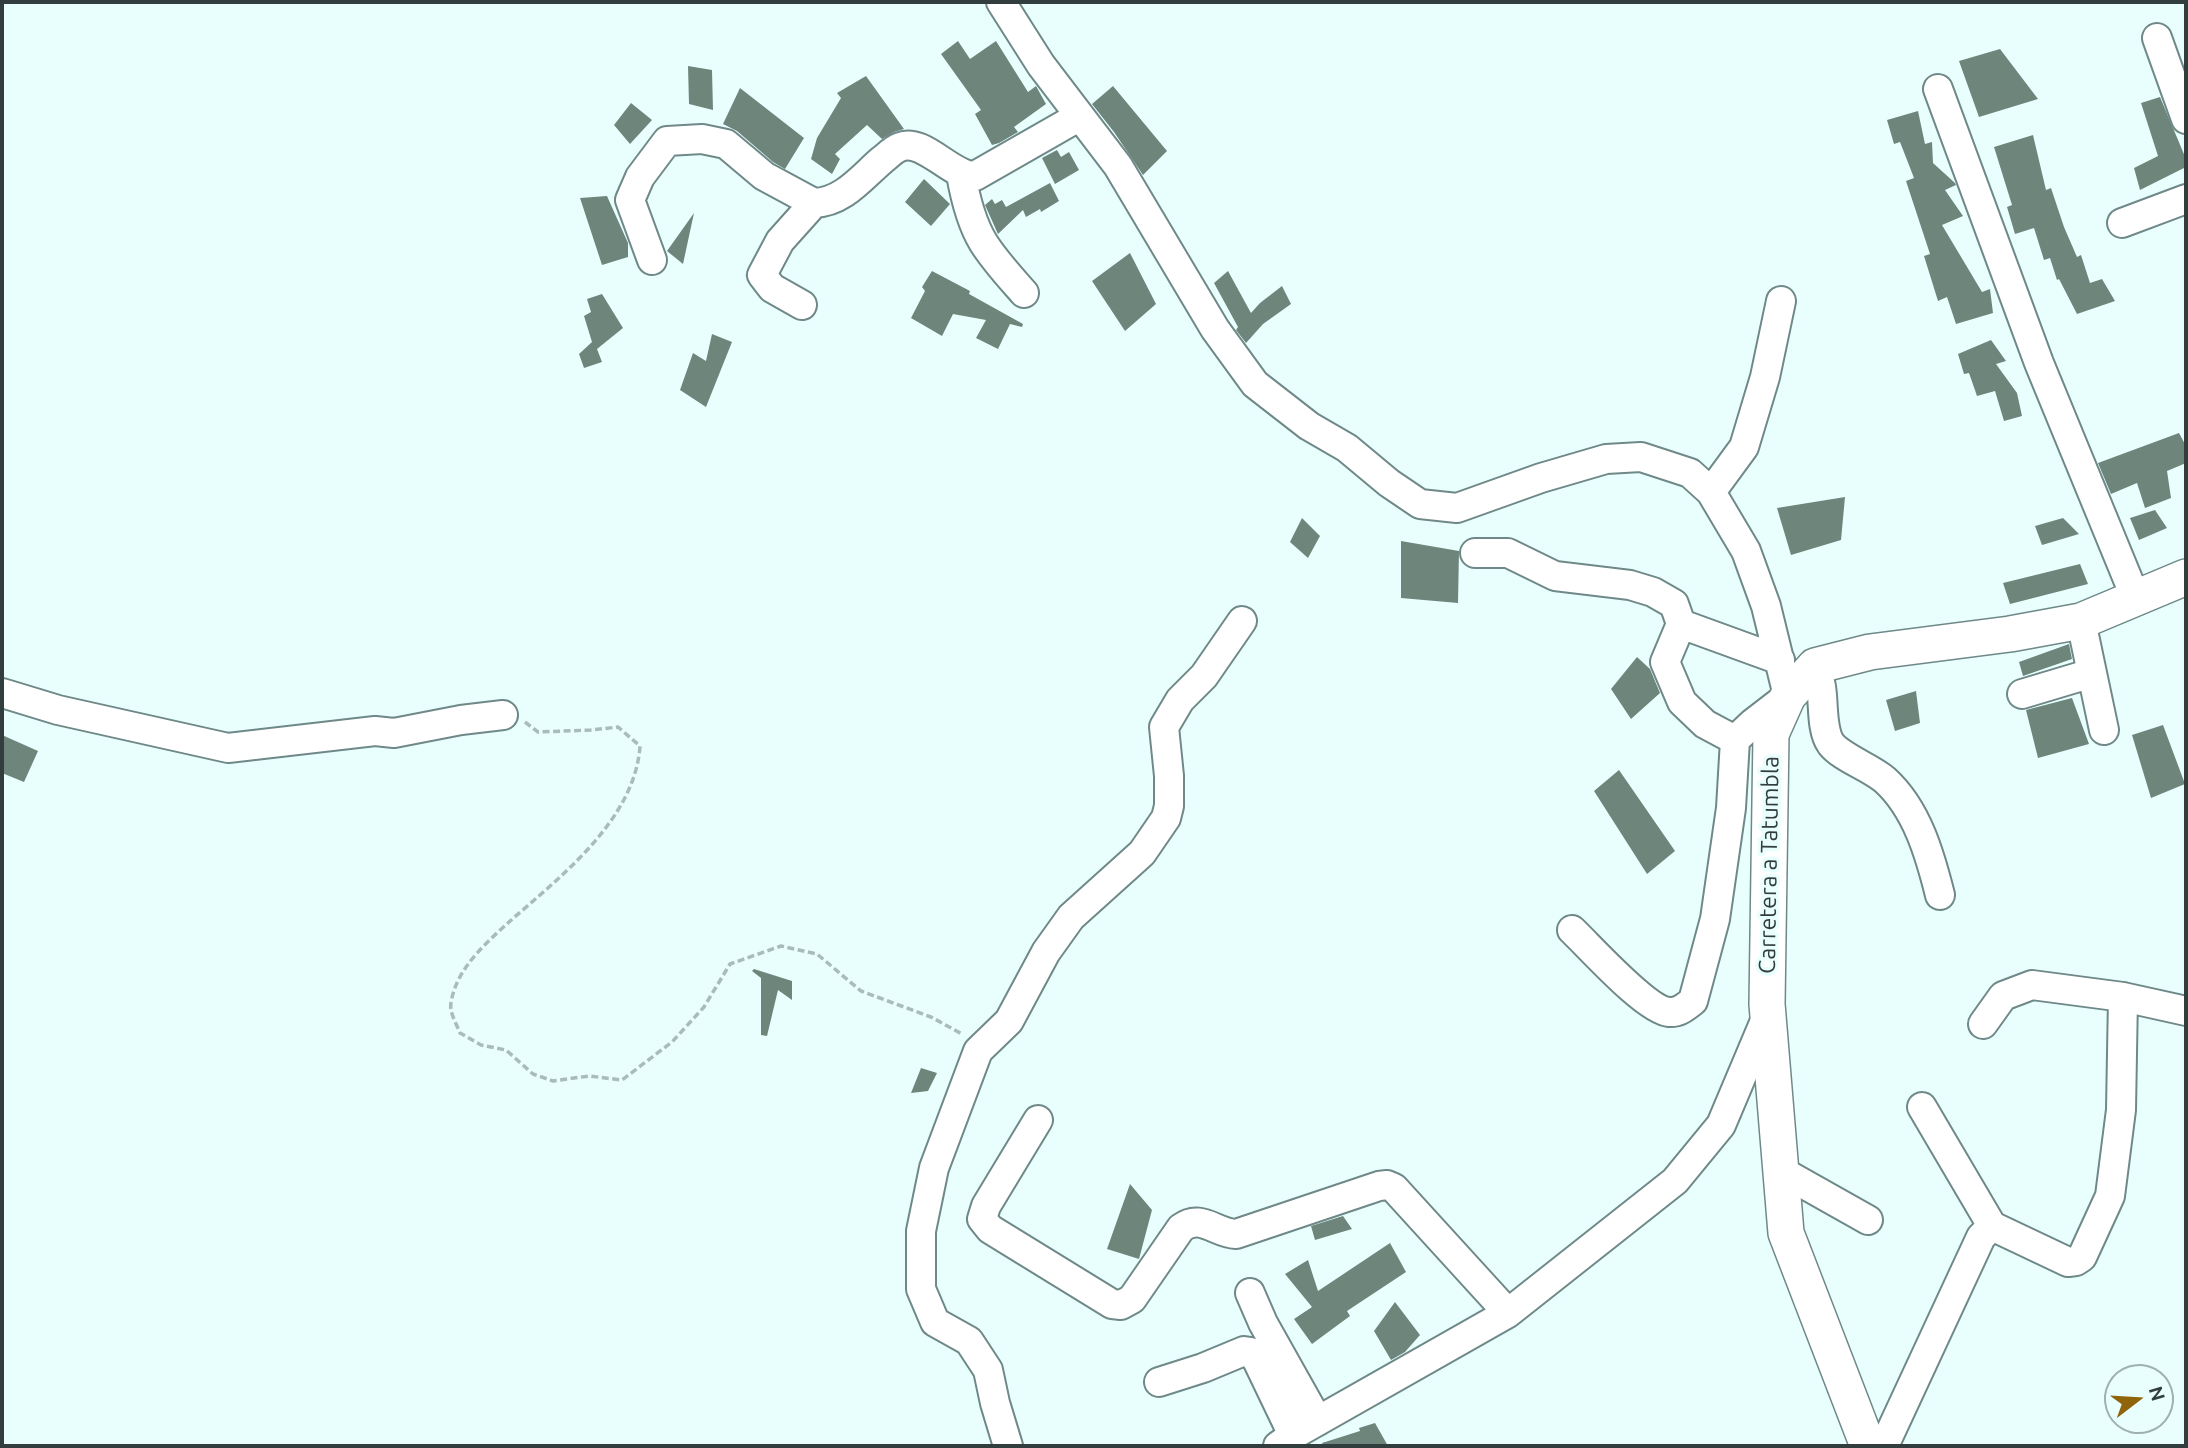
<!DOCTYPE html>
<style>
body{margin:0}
#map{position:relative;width:2188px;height:1448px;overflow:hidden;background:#e8fffe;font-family:Ubuntu,sans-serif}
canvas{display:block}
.frame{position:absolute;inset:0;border:4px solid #323d3d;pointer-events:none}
.north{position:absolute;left:2104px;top:1364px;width:70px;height:70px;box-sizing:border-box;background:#e8fffe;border:2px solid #9fb1b1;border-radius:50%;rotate:73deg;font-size:19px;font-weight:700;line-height:28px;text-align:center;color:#323d3d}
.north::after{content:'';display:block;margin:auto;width:24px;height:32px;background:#8f640a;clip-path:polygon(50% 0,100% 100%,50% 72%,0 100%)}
</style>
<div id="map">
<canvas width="2188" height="1448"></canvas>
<div class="frame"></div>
<div class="north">N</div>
</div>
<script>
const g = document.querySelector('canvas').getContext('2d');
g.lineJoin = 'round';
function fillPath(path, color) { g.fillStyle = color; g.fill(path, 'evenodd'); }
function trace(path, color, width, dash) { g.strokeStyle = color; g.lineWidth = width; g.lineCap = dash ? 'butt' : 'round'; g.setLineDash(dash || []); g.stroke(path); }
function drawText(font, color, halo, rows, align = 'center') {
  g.font = font + ' Ubuntu,sans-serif'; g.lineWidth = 7; g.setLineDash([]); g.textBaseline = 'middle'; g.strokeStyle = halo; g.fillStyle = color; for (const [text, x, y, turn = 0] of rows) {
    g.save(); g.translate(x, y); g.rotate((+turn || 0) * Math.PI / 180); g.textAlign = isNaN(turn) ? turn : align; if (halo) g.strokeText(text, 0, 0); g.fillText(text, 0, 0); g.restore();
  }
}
const building = new Path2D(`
 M958 41 970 59 996 41 1028 92 1036 86 1046 104 1014 127 1018 132 999 143 992 145 975 114 981 110 941 54Z
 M2000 49 2038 99 1979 117 1959 61Z
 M688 66 712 70 713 110 689 104Z
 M866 76 904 129 894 132 882 139 867 125 835 154 840 159 832 174 811 159 817 138 841 98 837 93Z
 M1113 86 1167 151 1143 175 1114 132 1092 104Z
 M740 88 804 138 785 169 773 162 737 131 723 124Z
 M2160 97 2186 159V167L2140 190 2134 168 2158 156 2141 103Z
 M631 103 652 120 630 144 614 125Z
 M1918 111 1925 144 1932 142 1933 163 1955 183 1956 185 1945 190 1963 216 1942 225 1982 292 1990 289 1993 313 1956 324 1947 297 1938 301 1924 256 1930 254 1906 181 1914 178 1900 142 1894 144 1887 120Z
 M2033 135 2046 190 2051 188 2064 227 2077 257 2081 255 2090 283 2102 279 2115 301 2077 314 2059 279 2057 280 2050 258 2044 260 2034 228 2015 234 2007 207 2012 205 1994 147Z
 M1057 150 1061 157 1069 152 1079 170 1055 184 1042 158Z
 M924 179 950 204 931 226 905 202Z
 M1050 183 1059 201 1041 212 1040 209 1026 217 1023 210 998 234 985 205 992 199 995 204 1002 200 1006 207Z
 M607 196 628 243V257L602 265 580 198Z
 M694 213 683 264 667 251Z
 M1130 253 1156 304 1125 331 1092 281Z
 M932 271 970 291 969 294 1023 324 1022 327 1010 324 998 349 976 338 986 320 953 314 942 336 911 318 925 291 922 287Z
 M1228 271 1251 313 1260 303 1282 286 1291 304 1263 324 1246 343 1236 330 1238 327 1214 283Z
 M602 294 623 328 597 349 602 362 584 368 579 354 592 342 584 316 591 312 587 299Z
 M712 334 732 342 706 407 680 390 693 353 706 361Z
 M1991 340 2006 361 1996 364 2017 393 2022 416 2004 421 1995 391 1977 396 1969 373 1964 374 1958 354Z
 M2179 433 2186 446V463L2167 471 2171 498 2145 508 2137 483 2111 494 2098 463Z
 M1845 497 1841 540 1791 555 1777 508Z
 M2155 510 2167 528 2139 540 2130 518Z
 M1302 518 1320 536 1308 558 1290 542Z
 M2063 518 2079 534 2042 545 2035 526Z
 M1401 541 1459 551 1458 603 1401 598Z
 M2080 564 2088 584 2010 604 2003 583Z
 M2069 644 2072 659 2023 676 2019 662Z
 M1637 657 1650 669 1660 693 1631 719 1611 689Z
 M1916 691 1920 723 1895 731 1886 700Z
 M2072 698 2089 744 2038 758 2026 710Z
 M2163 725 2185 784 2151 798 2132 735Z
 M2 735 38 751 24 782 2 773Z
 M1619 770 1675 851 1647 874 1594 791Z
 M754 969 792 981V1000L778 990 767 1036 761 1035V978L752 971Z
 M921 1068 937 1073 928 1091 911 1093Z
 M1130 1184 1152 1210 1139 1259 1107 1249Z
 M1343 1216 1352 1229 1315 1240 1311 1226Z
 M1390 1243 1406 1272 1347 1311 1350 1316 1312 1344 1294 1319 1312 1307 1285 1274 1308 1260 1318 1291Z
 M1395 1302 1420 1335 1405 1352 1391 1360 1374 1331Z
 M1375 1423 1388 1446H1323L1322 1443 1360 1431 1359 1428Z`);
const path = new Path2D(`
 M525 722 538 732 591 730 618 727 640 746C635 820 560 877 509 922 485 944 456 969 451 1003 449 1012 457 1025 460 1033L481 1045 506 1050 533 1074 553 1081 589 1076 622 1080 672 1042 704 1007 730 964 781 946 817 954 861 991 931 1017 962 1034`);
const minor = new Path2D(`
 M1001 2 1041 65 1118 166 1215 329 1255 384 1309 426 1347 448 1389 483 1420 504 1457 508 1541 478 1606 459 1641 457 1690 473 1711 492 1746 551 1766 606 1788 696 1753 723 1735 740 1731 808 1715 919 1693 1001C1685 1007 1679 1013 1669 1012 1646 1010 1591 948 1572 930
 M2157 38 2186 119
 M1938 89 2039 363 2136 599
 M961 174C965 197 971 222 983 242 994 260 1010 277 1024 293
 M2122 223 2186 199
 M652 260 630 200 640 177 667 141 702 139 726 144 764 176 814 203
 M802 305 772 288 762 275 780 241 814 203C843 202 861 178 882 160 887 156 894 149 900 147 923 137 952 177 975 176L1080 116
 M1711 492 1744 447 1765 377 1781 301
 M1475 553H1508L1555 576 1630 585 1653 592 1674 604 1681 624 1780 660
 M2081 621 2104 730
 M1681 624 1665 662 1682 702 1705 724 1735 740
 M1815 666C1817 673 1820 680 1821 687 1824 704 1821 730 1831 744 1842 758 1870 767 1885 780 1917 809 1930 855 1940 895
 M2 693 58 710 228 748 375 731 394 733 461 720 503 715
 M2022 694 2092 673
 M1983 1024 2003 996 2032 985 2123 997 2186 1011
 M1922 1107 1992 1226
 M1038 1120 986 1206 982 1219 990 1229 1112 1304 1121 1305 1132 1299 1181 1228C1201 1213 1215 1233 1236 1234L1379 1186 1387 1185 1394 1188 1508 1313
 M1781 1171 1868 1220
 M1250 1293 1263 1323 1318 1421
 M1159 1382 1203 1368 1244 1351 1251 1352 1257 1360 1293 1435
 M1008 1446 995 1403 988 1370 969 1341 935 1322 921 1289V1231L934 1168 978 1051 1009 1021 1046 952 1071 917 1142 853 1166 818 1169 806V776L1164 727 1180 700 1204 676 1242 621
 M1278 1446 1293 1435 1508 1313 1675 1181 1721 1125 1767 1016
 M1884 1446 1981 1237 1992 1226 2068 1262 2076 1261 2082 1257 2110 1196 2121 1110 2123 997`);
const major = new Path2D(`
 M1868 1446 1786 1233 1767 1004 1771 734 1788 696 1815 666 1870 652 2010 634 2081 621 2186 577`);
const streetNames = [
 ["Carretera a Tatumbla",1769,865,-89]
];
fillPath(building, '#6e857c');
trace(minor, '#6f8988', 32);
trace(major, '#6f8988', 38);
trace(path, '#a9bcbb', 3.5, [7, 3.5]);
trace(minor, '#fff', 28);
trace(major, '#fff', 35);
drawText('23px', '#323d3d', '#e8fffe', streetNames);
</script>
